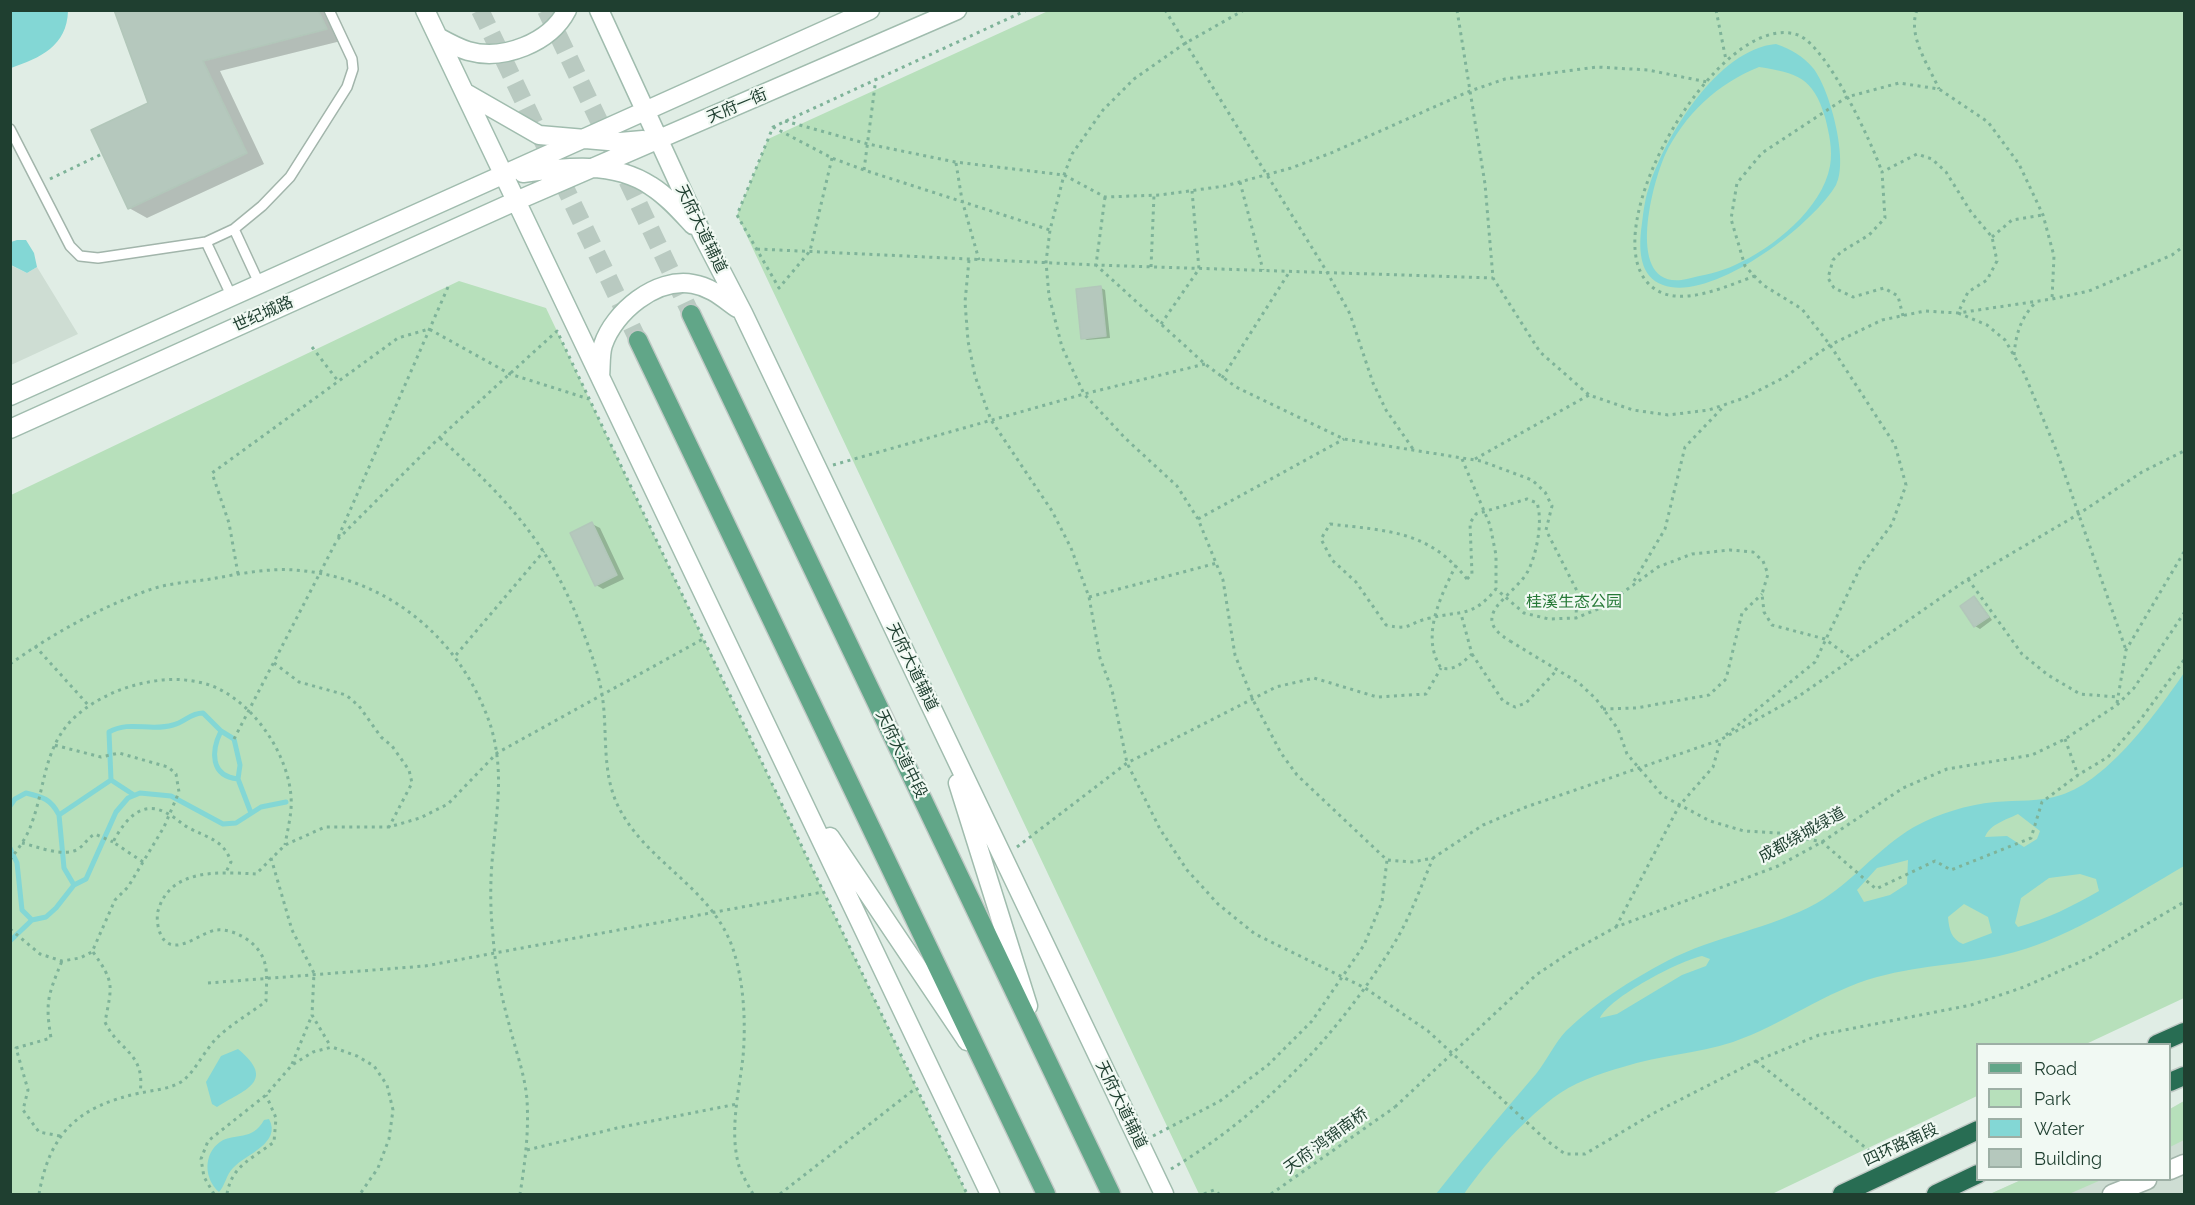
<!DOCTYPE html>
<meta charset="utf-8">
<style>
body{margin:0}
#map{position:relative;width:2195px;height:1205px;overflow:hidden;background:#e0ede5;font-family:Raleway,sans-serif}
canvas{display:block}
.frame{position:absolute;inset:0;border:12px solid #1f3f30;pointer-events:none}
.legend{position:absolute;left:1976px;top:1043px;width:195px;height:138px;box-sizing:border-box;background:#f1f9f3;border:2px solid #9dafa5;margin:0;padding:8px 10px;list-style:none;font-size:18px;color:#1f3f30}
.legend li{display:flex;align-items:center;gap:12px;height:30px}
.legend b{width:30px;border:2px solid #9dafa5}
</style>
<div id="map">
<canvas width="2195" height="1205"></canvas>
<div class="frame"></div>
<ul class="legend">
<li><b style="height:8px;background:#61a688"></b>Road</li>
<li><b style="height:16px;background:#b7e0bb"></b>Park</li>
<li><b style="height:16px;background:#83d7d5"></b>Water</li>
<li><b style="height:16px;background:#b5c8bd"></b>Building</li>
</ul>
</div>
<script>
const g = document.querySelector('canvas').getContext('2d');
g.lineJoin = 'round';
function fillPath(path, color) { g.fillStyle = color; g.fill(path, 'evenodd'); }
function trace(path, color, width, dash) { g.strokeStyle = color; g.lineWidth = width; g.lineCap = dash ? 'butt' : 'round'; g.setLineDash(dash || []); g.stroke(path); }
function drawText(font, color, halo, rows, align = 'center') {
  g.font = font + ' Raleway,"Noto Sans SC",sans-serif'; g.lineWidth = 4.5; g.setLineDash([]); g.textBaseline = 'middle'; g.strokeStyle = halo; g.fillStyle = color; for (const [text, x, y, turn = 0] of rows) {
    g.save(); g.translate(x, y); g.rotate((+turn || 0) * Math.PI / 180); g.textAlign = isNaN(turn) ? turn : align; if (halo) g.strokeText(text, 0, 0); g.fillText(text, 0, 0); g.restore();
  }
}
const built = new Path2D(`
 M10 265 27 273 37 267 78 334 11 365Z
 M2184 1101V1194H1990L2021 1180H2170V1109Z`);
const green = new Path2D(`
 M1048 11H2184V998L2086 1044H1978L1977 1096 1772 1194H1199L737 215 768 139Z
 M459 281 546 308 967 1194H11V495Z
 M2184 1101V1140L2170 1147V1109Z
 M2021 1180H2101L2069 1194H1990Z`);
const water = new Path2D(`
 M10 11H68C67 46 40 58 11 68Z
 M1776 44C1791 49 1803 56 1813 68 1830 89 1849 161 1836 185 1812 226 1711 303 1663 285 1640 277 1639 251 1641 231 1643 217 1644 201 1649 187 1665 136 1718 49 1776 44ZM1759 67C1797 73 1813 77 1825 117 1829 133 1833 150 1830 166 1822 209 1773 248 1735 265 1721 272 1703 275 1687 279 1623 293 1652 184 1665 155 1684 115 1718 83 1759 67Z
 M17 240H26L34 253 37 267 27 273 11 265V242Z
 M2184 673V866C2132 896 2073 936 2015 952 1970 965 1923 964 1877 977 1826 991 1782 1025 1733 1042 1697 1054 1659 1055 1623 1067 1600 1073 1571 1084 1553 1098 1520 1124 1488 1160 1464 1194H1436C1468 1153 1502 1114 1536 1074 1547 1060 1554 1044 1566 1031 1596 1002 1631 980 1667 961 1715 936 1770 929 1817 903 1853 882 1878 848 1914 827 1940 813 1966 805 1995 802 2017 800 2040 802 2061 795 2109 780 2157 712 2184 673ZM2018 814 2040 831 2037 839 2024 847 2007 836 1985 837C1990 824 2006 820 2018 814ZM1908 860 1907 884 1890 895 1864 902 1857 890 1877 868ZM2080 874 2096 879 2099 891C2073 906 2047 919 2018 927L2015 923 2021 898 2049 878ZM1964 904 1988 917 1992 933 1963 944C1951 939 1949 929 1948 917ZM1702 956 1710 959 1706 966 1682 975 1617 1014 1600 1018C1610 997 1679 961 1702 956Z
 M238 1049C278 1082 243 1090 217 1107L212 1104 206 1082 221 1056Z
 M269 1119C282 1143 246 1154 233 1168 226 1175 225 1186 219 1192 204 1179 203 1154 220 1142 235 1132 252 1142 264 1120Z`);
const shadow = new Path2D(`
 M116 10H330L345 40 220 71 264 164 147 218 129 208 150 104Z
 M1101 288 1105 290 1110 338 1087 340 1083 338Z
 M592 524 600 528 624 579 603 589 596 585Z
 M1975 597 1992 620 1980 629 1975 626Z`);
const stream = new Path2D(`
 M238 779C210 776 211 751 221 731L234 739 240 765 238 779 251 813
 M134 795 111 780 109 732C130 720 150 732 173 725 185 722 190 713 203 713L221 731
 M10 806 15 799 26 793C43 797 51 799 59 815
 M10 848 17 863 22 910 32 920
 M74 885 64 868 59 815 111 780
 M10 941 32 920 46 917 56 908 74 885 86 879 116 812 128 798 140 793 171 796 223 824 236 823 261 807 286 802`);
const building = new Path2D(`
 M114 10H318L327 29 203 61 247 153 128 209 91 130 148 103Z
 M1101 286 1106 336 1081 339 1076 289Z
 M592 522 617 575 595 586 570 533Z
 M1974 596 1989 617 1974 627 1960 606Z`);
const primaryTunnel = new Path2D(`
 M480 10 638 340
 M546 10 691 314`);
const path = new Path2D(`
 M1165 10 1327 272 1350 314 1373 383 1386 410 1413 449
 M1244 10 1184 44 1134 79 1103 110 1072 154 1064 175 1050 230 1046 262 1049 296 1062 347 1084 394 1125 438 1177 486 1198 519 1223 580 1235 655 1253 700 1281 753 1297 775 1387 860 1412 862 1433 858 1483 825 1526 807 1720 740 1799 696 1968 579 2077 515 2142 472 2184 451
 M1457 10 1485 184 1493 278 1540 352 1589 395 1633 410 1668 415 1709 410 1744 398 1785 377 1830 345 1882 320 1925 311 1958 313 2052 299 2089 291 2172 255 2184 246
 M1716 10 1726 60
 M1917 10C1907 36 1929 66 1939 89
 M785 121 868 144 955 162 1064 175 1105 197 1160 195 1225 186 1291 168 1331 153 1470 91 1505 79 1597 67 1648 70 1707 82
 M773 127 832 158 864 170 1050 230
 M832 158 810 251 779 288 737 215 773 127 1027 10
 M956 163 962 200 979 260
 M864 170 876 78
 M50 179 102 154
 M1240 182 1263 270
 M1105 197 1096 265 1205 364 1236 387 1344 439 1481 461 1532 480 1545 492 1552 506 1546 530 1577 591 1576 618
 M1992 237 2012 220 2043 215
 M757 249 1096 265 1493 278
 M969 260 965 302 968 341 975 376 991 420 1052 511 1071 548 1089 597 1100 658 1112 690 1127 763 1160 829 1187 870 1218 904 1255 934 1365 988 1428 1031 1546 1140 1565 1154H1585L1654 1113 1756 1061 1819 1035 1971 1005 2024 987 2091 957 2184 902
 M1151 267 1154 195
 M1755 276C1726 286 1678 310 1651 286 1589 233 1720 7 1798 35 1827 46 1871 141 1882 172
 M448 287 337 540 439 438 557 331 967 1194
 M1903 316 1898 296 1884 288 1853 297 1834 288 1828 278 1833 260 1841 252 1869 235 1885 218 1882 172 1917 154 1932 159 1946 172 1971 212 1992 237 1997 261 1987 280 1968 292 1958 313 1987 325 2005 340 2024 373 2057 452 2126 650
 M1161 324 1199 269 1192 191
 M312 347 338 381
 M2014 355C2016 334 2020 320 2034 304
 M1222 378 1290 271
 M440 438C507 499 549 543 582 629 590 650 598 671 602 694 608 731 601 771 618 806 646 863 712 887 733 949 744 982 746 1023 743 1057 739 1092 729 1131 739 1166 742 1175 748 1185 753 1194
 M1462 459 1490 525 1496 555V589
 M1475 459 1589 395
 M833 465 1084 394 1205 364
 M1198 519 1344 439
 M1456 565C1441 596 1420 636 1441 668 1455 671 1462 663 1472 654L1461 614
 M238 574 229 523 212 473 398 338 429 329 510 374 589 399
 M1467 579C1428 530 1388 531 1330 524L1321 539 1332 560 1356 582 1386 625C1412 631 1407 623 1430 618 1462 610 1472 618 1496 589L1524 613 1549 619 1576 618 1603 607 1658 567 1692 554 1730 550 1753 552 1763 561 1768 574 1762 594 1764 612 1772 625 1825 639 1853 660
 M1968 579 2022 654 2048 675 2080 694 2118 697
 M1634 581 1665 529 1685 447 1725 405
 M1089 597 1217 563
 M1510 641 1579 683 1596 699 1618 729 1627 754 1663 796 1710 821 1744 831 1779 833 1822 842 1876 889 1935 861 1951 870 2031 838 2042 802 2078 775 2108 757 2141 719 2184 660
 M35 646 90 707
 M1472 654 1503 701 1515 707 1526 703 1557 670
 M456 655 544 551
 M274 663 299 682 346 695 359 706 381 737 392 746 409 770 412 783 389 827
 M10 664C54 633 99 608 149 590 168 583 191 582 211 579 238 574 268 568 295 570 388 577 462 639 491 727 504 771 497 808 493 852 490 879 490 909 493 936 495 965 501 995 509 1024 515 1049 525 1074 527 1100 529 1132 525 1163 520 1194
 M2117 703 2126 650 2184 552
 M1603 709 1636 708 1709 695 1726 679 1742 613 1762 594
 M1726 735 1815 662 1861 566 1892 524 1906 485 1895 445 1830 345 1802 309 1763 285 1745 266 1731 219 1737 183 1762 153 1847 97 1899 83 1939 89 1988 122 2019 164 2043 215 2054 256 2052 299
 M234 739 337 540
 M2065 739 2078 775
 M22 843C36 846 64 858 78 849 85 845 87 838 95 834L113 842
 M1017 847 1127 763 1276 687 1314 678 1377 697 1426 694 1441 668
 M271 858 292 930 314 973 312 1015 331 1047
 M10 860C18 849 27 837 31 825 45 789 43 753 69 723 87 703 118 688 144 683 162 679 180 678 198 682 249 691 295 759 291 809 290 821 287 833 285 845
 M143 862 113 842C125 820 142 797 170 815 177 819 183 825 189 828 208 838 224 840 231 862L226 872
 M1616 927 1679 806 1713 767 1721 739
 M10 929 40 954 62 961 80 958 92 952 115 900 128 887 164 827 179 792 176 774 168 767 119 753 101 757 54 745
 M93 952C115 983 112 985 105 1022 118 1051 146 1052 140 1093
 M208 983 425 966 823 892
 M1756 1061 1871 1152
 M292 1064 312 1015
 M1395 1107 1536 975 1569 953 1616 927 1778 866 1822 842 1903 788 1947 769 2032 755 2065 739 2117 705 2134 688 2184 613
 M60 1136 39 1132 23 1110 28 1090 16 1048 51 1038C45 1002 48 995 62 961
 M1153 1136 1220 1101 1268 1065 1312 1021 1364 945 1382 902 1387 860
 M527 1150 617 1128 737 1104
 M1171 1169C1265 1113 1342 1031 1398 937 1412 912 1422 884 1433 858
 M39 1194C50 1132 79 1106 140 1093 154 1090 172 1089 184 1080 196 1069 204 1052 215 1040 229 1025 250 1014 266 1001 266 989 268 975 265 964 261 944 235 928 216 930 201 932 179 954 165 941 158 934 156 919 158 911 170 868 219 872 256 874L285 845 325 827H389L420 818 448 804 497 753 703 639
 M214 1194 204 1177 201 1159 208 1141 266 1095 292 1065 313 1052 332 1047 357 1056 374 1066 387 1085 393 1110 389 1139 378 1168 360 1194
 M227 1194C232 1165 252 1159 274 1142L276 1118 266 1095
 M780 1194 916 1088
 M1204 1194 1214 1190 1219 1194`);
const lane = new Path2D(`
 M10 129 70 246 80 256 98 258 206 242 231 295
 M206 242 234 229
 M259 283 234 229 262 206 290 177 347 87 353 69 352 59 329 10`);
const street = new Path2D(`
 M2170 1170 2184 1164
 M2112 1194 2147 1180`);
const secondary = new Path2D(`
 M425 10 990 1194
 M599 10 702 234 743 313 1164 1194
 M438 37C447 42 458 48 468 51 503 61 550 43 567 10
 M464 92 539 135 620 142 643 140
 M523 173C565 167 614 161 651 186 667 196 680 211 693 225
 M600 377C601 367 600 354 603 345 614 312 656 277 693 284 711 287 723 298 737 308
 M10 396 870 10
 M10 429 516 201 957 10
 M958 783 1028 1006
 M830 837 967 1041`);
const primary = new Path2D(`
 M691 314 1111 1194
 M638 340 1046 1194`);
const highway = new Path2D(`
 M2157 1044 2184 1032
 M2170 1082 2184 1076
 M1842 1194 1978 1130
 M1936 1194 1978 1174`);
const pathBridge = new Path2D(`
 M1467 579 1472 574 1470 523 1476 514 1527 499 1537 503C1543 521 1537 553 1528 571 1514 597 1466 615 1510 641
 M1271 1194 1395 1107`);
const streetNames = [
 ["天府一街",737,106,-23],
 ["天府大道辅道",701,229,64],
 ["世纪城路",263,314,-24],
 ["天府大道辅道",912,667,64],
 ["天府大道中段",901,754,64],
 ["成都绕城绿道",1802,835,-29],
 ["天府大道辅道",1121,1105,64],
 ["天府·鸿锦南桥",1326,1141,-36],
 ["四环路南段",1901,1145,-25]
];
const parkNames = [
 ["桂溪生态公园",1574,602]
];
fillPath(built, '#ceddd3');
fillPath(green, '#b7e0bb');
fillPath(water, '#83d7d5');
fillPath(shadow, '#0003');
trace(stream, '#83d7d5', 5);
fillPath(building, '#b5c8bd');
trace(building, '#b2c7ba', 1.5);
trace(primaryTunnel, '#b9cac1', 18, [18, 9]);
trace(lane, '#a2b5ab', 12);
trace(street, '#a2b5ab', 21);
trace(secondary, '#a0bcae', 21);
trace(primary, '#c0c9c5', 21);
trace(highway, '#c0c9c5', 21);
trace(path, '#7eb399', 3, [3, 4.5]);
trace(lane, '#fff', 9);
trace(street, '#fff', 18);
trace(secondary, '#fff', 18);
trace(primary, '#61a688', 18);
trace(highway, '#286d53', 18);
trace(pathBridge, '#7eb399', 3, [3, 4.5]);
drawText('16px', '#1f3f30', '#f1f9f3', streetNames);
drawText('16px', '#267937', '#f1f9f3', parkNames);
</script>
